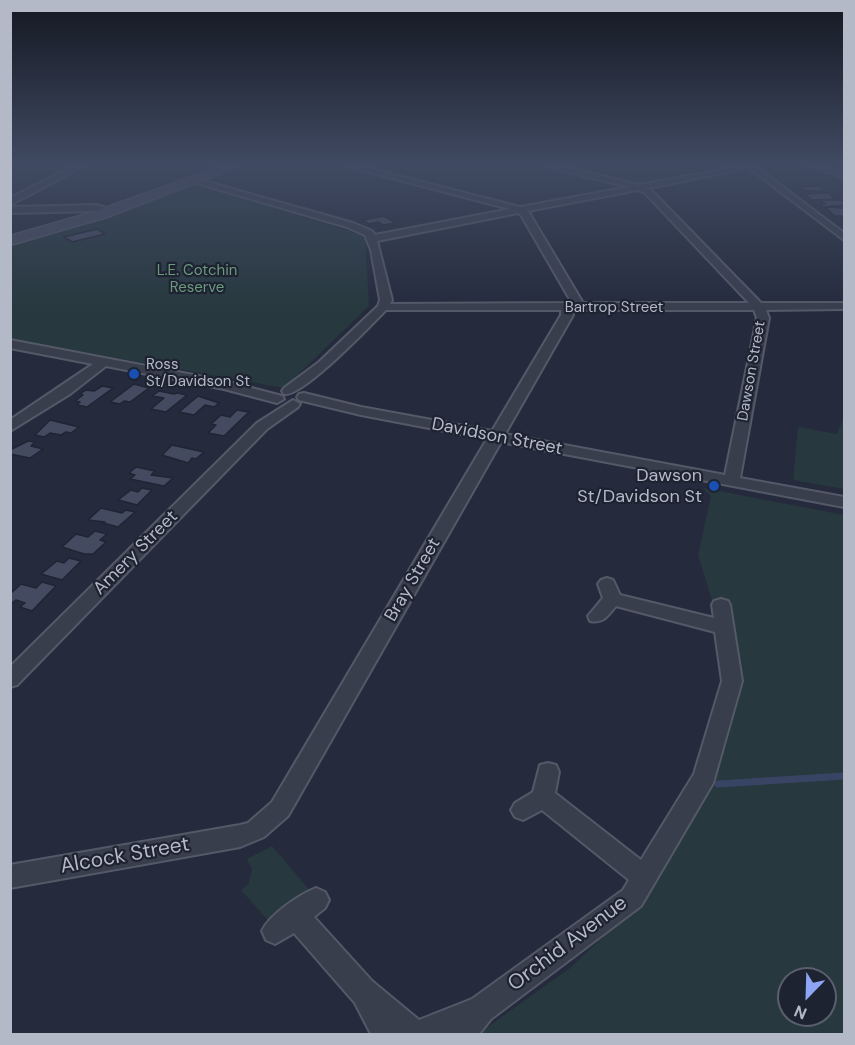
<!DOCTYPE html>
<style>
body{margin:0}
#map{position:relative;width:855px;height:1045px;overflow:hidden;background:#252b3d;font-family:"DM Sans",sans-serif}
canvas{display:block}
.frame{position:absolute;inset:0;border:12px solid #b4b9c8;pointer-events:none}
.north{position:absolute;left:777px;top:967px;width:60px;height:60px;box-sizing:border-box;background:#1e2332;border:2px solid #5a5f6e;border-radius:50%;rotate:203deg;font-size:16px;font-weight:700;line-height:24px;text-align:center;color:#b4b9c8}
.north::after{content:'';display:block;margin:auto;width:21px;height:27px;background:#8da5f4;clip-path:polygon(50% 0,100% 100%,50% 72%,0 100%)}
</style>
<div id="map">
<canvas width="855" height="1045"></canvas>
<div class="frame"></div>
<div class="north">N</div>
</div>
<script>
const g = document.querySelector('canvas').getContext('2d');
g.lineJoin = 'round';
function fillPath(path, color) { g.fillStyle = color; g.fill(path, 'evenodd'); }
function trace(path, color, width, dash) { g.strokeStyle = color; g.lineWidth = width; g.lineCap = dash ? 'butt' : 'round'; g.setLineDash(dash || []); g.stroke(path); }
function drawText(font, color, halo, rows, align = 'center') {
  g.font = font + ' "DM Sans",sans-serif'; g.lineWidth = 4.5; g.setLineDash([]); g.textBaseline = 'middle'; g.strokeStyle = halo; g.fillStyle = color; for (const [text, x, y, turn = 0] of rows) {
    g.save(); g.translate(x, y); g.rotate((+turn || 0) * Math.PI / 180); g.textAlign = isNaN(turn) ? turn : align; if (halo) g.strokeText(text, 0, 0); g.fillText(text, 0, 0); g.restore();
  }
}
const green = new Path2D(`
 M201 186 365 236 369 306 284 388 11 339 10 243 186 187Z
 M844 417V489L793 480 798 427 837 434Z
 M703 488 844 515V1034H478L570 968 644 899 708 794 718 770 732 717 737 658 731 602 712 600 698 555 711 496ZM789 979H825V1015H789Z
 M272 846 312 893 272 925 241 890 249 883 252 869 247 859Z`);
const stream = new Path2D(`
 M718 784 844 776`);
const building = new Path2D(`
 M819 186 825 191H807L797 187Z
 M828 193 835 199 812 200 805 194Z
 M820 200H840L844 202V205L823 207 820 204H825Z
 M825 207 844 208V216H835Z
 M384 216 396 223 383 225 378 222 369 224 363 220Z
 M97 229 105 234 72 242 64 237Z
 M134 384 149 388 130 402 124 401 120 404 110 402Z
 M102 386 113 388 87 407 77 405 80 402 75 401 83 395 80 394 86 390 94 391Z
 M159 391 174 394 177 393 187 395 166 412 151 409 164 398 152 396Z
 M198 396 219 403 214 407 205 405 194 415 179 412Z
 M237 410 249 412 224 436 208 433 216 425 211 424 221 415 230 417Z
 M50 420 79 427 71 433 66 432 61 435 50 433 44 437 35 435Z
 M28 441 35 442 31 446 43 449 30 458 10 454V450Z
 M172 445 204 452 196 459 192 458 188 463 162 455Z
 M136 467 155 471 151 475 173 478 164 486 130 479 135 475 129 473Z
 M142 488 152 490 137 505 118 500 131 490 138 492Z
 M101 508 122 513 126 510 135 512 118 527 103 523 105 522 88 520Z
 M95 531 107 534 100 540 106 542 93 554H84L62 547 76 534 88 537Z
 M69 558 81 561 62 580 41 574 57 561 64 563Z
 M42 582 56 586 32 611 20 607 25 603 16 600 10 604V594L21 584 36 588Z`);
const street = new Path2D(`
 M74 166H84L10 205V198Z
 M345 166H359L520 207 629 187 545 166H561L639 185 741 166 742 168 738 170 649 188 761 303H844V309L766 310 769 318 740 478 844 497V507L501 442 288 816 264 837 240 847 10 888V865L240 825 248 823 272 802 487 439 361 415 299 400 297 397 299 394 304 393 361 407 492 431 561 315V310H386C370 326 302 398 284 394L282 391 284 388 319 362 378 306 380 300 371 250 365 235 347 227 193 182V178L353 223 372 231 375 235 510 209ZM638 190 644 192 749 303H583L528 211ZM518 213 521 215 572 303 390 304 392 300 377 241ZM573 310H754L757 318 725 475 505 434 573 315Z
 M746 166H755L844 233V240Z
 M808 166H821L844 173V177Z
 M96 205 118 211 113 214 96 211 10 213V207Z
 M10 340 225 381 282 396 284 399 277 403 224 389 106 366 70 394 10 431V420L93 364 10 348Z
 M293 400 300 404 298 407 267 429 17 685 10 687V667L257 423Z
 M607 578 613 580 620 595 714 618 712 605 714 601 721 599 728 601 730 605 742 681 713 783 641 906 491 1019 479 1034H371L355 1003 294 933 275 944 266 940 262 931C269 915 300 894 316 888L325 892 329 900 325 908 314 917 372 981 419 1020 472 999 623 890 629 880 542 810 523 820 515 817 511 810 515 803 533 792 540 765 548 763 556 765 559 772 555 793 641 860 694 774 722 681 715 632 616 606C608 615 604 624 590 621L588 616 603 598 598 584 601 580Z`);
const secondary = new Path2D(`
 M222 166H239L107 217 10 245V236L97 211Z`);
const markers = [
 [134,374,6,"#1a4fb4"],
 [714,486,6,"#1a4fb4"]
];
const farParknames = [
 ["L.E. Cotchin",197,271],
 ["Reserve",197,288]
];
const farStreetnames = [
 ["Bartrop Street",614,308],
 ["Dawson Street",752,371,-80]
];
const farPoinames = [
 ["Ross",146,365],
 ["St/Davidson St",146,382]
];
const streetNames = [
 ["Davidson Street",497,437,11],
 ["Amery Street",136,553,-45],
 ["Bray Street",413,580,-60]
];
const poiNames = [
 ["Dawson",702,476],
 ["St/Davidson St",702,497]
];
const nearStreetnames = [
 ["Alcock Street",125,856,-10],
 ["Orchid Avenue",568,944,-37]
];
fillPath(green, '#27383e');
trace(stream, '#394464', 7);
fillPath(building, '#444a5f');
trace(building, '#202534', 1.5);
trace(street, '#545968', 4);
trace(secondary, '#545968', 3);
fillPath(street, '#393e4d');
fillPath(secondary, '#474c60');
const sky = g.createLinearGradient(0, 0, 0, 312);
sky.addColorStop(0, '#141822');
sky.addColorStop(0.53, '#404a62');
sky.addColorStop(1, '#404a6200');
g.fillStyle = sky;
g.fillRect(0, 0, 855, 312);
for (const [x, y, r, color] of markers) { const dot = new Path2D(); dot.arc(x, y, r, 0, 2 * Math.PI); g.fillStyle = color; g.fill(dot); trace(dot, '#1e2332', 2); }
drawText('15px', '#6c987d', '#1e2332', farParknames);
drawText('15px', '#b4b9c8', '#1e2332', farStreetnames);
drawText('15px', '#b4b9c8', '#1e2332', farPoinames, 'left');
drawText('18px', '#b4b9c8', '#1e2332', streetNames);
drawText('18px', '#b4b9c8', '#1e2332', poiNames, 'right');
drawText('21px', '#b4b9c8', '#1e2332', nearStreetnames);
</script>
